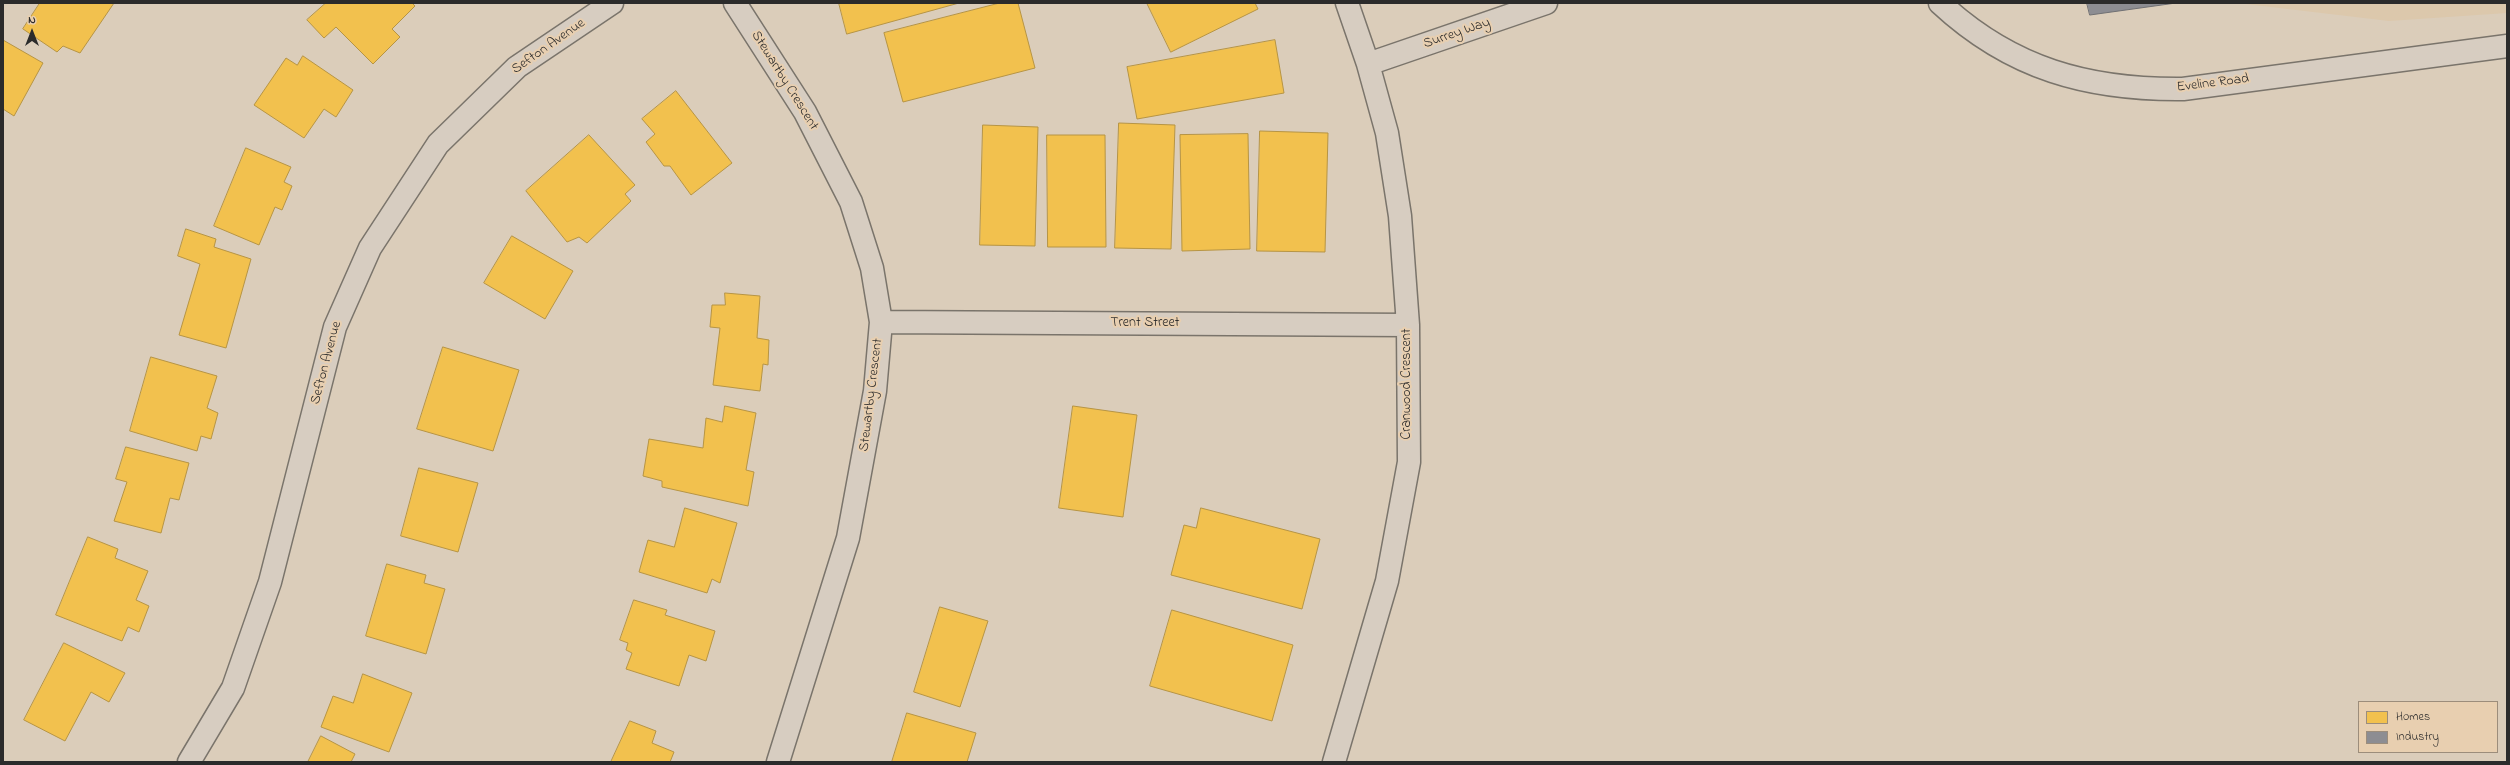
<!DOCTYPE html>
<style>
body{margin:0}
#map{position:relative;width:2510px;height:765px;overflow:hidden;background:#dbcdba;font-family:"Indie Flower",sans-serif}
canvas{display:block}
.frame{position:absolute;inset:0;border:4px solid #2b2b2b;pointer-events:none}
.legend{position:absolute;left:2358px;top:701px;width:140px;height:52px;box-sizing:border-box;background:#e8cfb0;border:1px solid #9c8d7b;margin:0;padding:5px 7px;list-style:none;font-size:12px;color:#2b2b2b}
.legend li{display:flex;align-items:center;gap:8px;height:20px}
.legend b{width:20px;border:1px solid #9c8d7b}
.north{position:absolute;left:12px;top:12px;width:40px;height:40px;-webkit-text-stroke:3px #e8cfb0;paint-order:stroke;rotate:0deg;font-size:11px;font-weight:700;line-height:16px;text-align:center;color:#2b2b2b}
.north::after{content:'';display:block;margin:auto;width:14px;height:18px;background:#2b2b2b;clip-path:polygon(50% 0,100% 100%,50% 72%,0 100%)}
</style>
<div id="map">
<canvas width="2510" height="765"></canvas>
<div class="frame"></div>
<ul class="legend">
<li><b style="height:11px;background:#f2c14e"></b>Homes</li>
<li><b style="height:11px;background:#8d8d92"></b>Industry</li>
</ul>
<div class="north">N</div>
</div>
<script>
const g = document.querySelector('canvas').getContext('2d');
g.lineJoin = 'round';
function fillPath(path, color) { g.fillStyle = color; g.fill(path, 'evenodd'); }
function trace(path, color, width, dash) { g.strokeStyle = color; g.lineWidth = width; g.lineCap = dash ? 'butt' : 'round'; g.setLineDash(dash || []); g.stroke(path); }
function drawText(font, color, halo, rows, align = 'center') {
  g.font = font + ' "Indie Flower",sans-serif'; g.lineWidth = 4; g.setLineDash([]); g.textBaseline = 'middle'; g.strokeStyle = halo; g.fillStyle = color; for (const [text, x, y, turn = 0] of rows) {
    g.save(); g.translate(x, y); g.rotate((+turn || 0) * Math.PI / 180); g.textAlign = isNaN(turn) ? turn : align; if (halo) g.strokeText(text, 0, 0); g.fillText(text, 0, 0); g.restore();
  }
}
const built = new Path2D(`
 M2237 3H2507V13L2389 21Z`);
const homes = new Path2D(`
 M40 3H114L80 53 63 46 57 52 23 29Z
 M326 3H412L415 6 392 29 400 37 373 64 336 27 324 38 307 20Z
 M839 3H959L847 34Z
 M1000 3H1018L1035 68 903 102 884 33Z
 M1147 3H1255L1258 9 1171 52Z
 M3 40 43 63 14 116 3 109Z
 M1275 40 1284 93 1137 119 1127 67Z
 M303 56 353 90 336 117 324 109 304 138 254 105 286 58 297 65Z
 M676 91 732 163 691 195 670 166H664L646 142 655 134 642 119Z
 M1119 123 1175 125 1171 249 1115 248Z
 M983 125 1038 127 1035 246 980 245Z
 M1260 131 1328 133 1325 252 1257 251Z
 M1248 134 1250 249 1182 251 1180 135Z
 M589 135 635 185 625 194 631 201 587 243 579 237 567 242 526 191Z
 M1047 135H1105L1106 247H1048Z
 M246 148 291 167 284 182 292 186 282 210 275 207 259 245 214 226Z
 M186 229 216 239 214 247 251 259 226 348 179 335 200 264 178 256Z
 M512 236 573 271 545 319 484 283Z
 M725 293 760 296 757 338 769 340 768 365 763 364 760 391 713 385 720 328 710 327 712 305H725Z
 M443 347 519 370 493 451 417 429Z
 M151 357 217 376 207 408 218 413 211 439 201 436 197 451 130 431Z
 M725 406 756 413 746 470 754 472 748 506 662 487V481L643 476 649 439 703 448 706 418 722 422Z
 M1073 406 1137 415 1123 517 1059 508Z
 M126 447 189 463 179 500 170 498 161 533 114 521 127 482 116 479Z
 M419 468 478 483 458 552 401 536Z
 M685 508 737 523 720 583 712 579 707 593 639 572 648 540 674 547Z
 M1201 508 1320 539 1302 609 1171 575 1184 525 1196 528Z
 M88 537 118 549 115 558 148 571 136 600 149 606 139 632 128 627 122 641 56 615Z
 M387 564 426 575 424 583 445 589 426 654 366 636Z
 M634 600 667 610 665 615 715 631 706 661 689 655 679 686 626 669 632 653 626 650 628 643 620 640Z
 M940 607 988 621 960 707 914 692Z
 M1172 610 1293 645 1272 721 1150 686Z
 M64 643 125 673 109 702 91 692 65 741 24 720Z
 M363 674 412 693 389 752 321 727 333 696 353 703Z
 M907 713 976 733 967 762H892Z
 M630 721 656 731 652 743 674 752 670 762H611Z
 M321 736 355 754 351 762H308Z`);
const industry = new Path2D(`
 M2087 3H2176L2090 15Z`);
const street = new Path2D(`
 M735 3 805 112 851 202 872 268 881 322 875 391 848 538 778 762
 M1940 3C2011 69 2088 90 2183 89L2507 46
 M1368 64 1546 3
 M881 322 1408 325
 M189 762 233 688 270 582 335 327 370 248 438 144 517 67 612 3
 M1334 762 1387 581 1409 462 1408 325 1400 216 1387 133 1368 64 1347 3`);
const streetNames = [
 ["Surrey Way",1457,34,-19],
 ["Sefton Avenue",549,47,-35],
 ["Stewartby Crescent",784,81,58],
 ["Eveline Road",2213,84,-7],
 ["Trent Street",1145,324],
 ["Sefton Avenue",327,363,-75],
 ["Cranwood Crescent",1408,384,-90],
 ["Stewartby Crescent",872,395,-83]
];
fillPath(built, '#dcc8ac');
fillPath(homes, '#f2c14e');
trace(homes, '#b69444', 1);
fillPath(industry, '#8d8d92');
trace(industry, '#707073', 1);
trace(street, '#7a746b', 25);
trace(street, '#d7cdc1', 22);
drawText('14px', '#2b2b2b', '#e8cfb0', streetNames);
</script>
